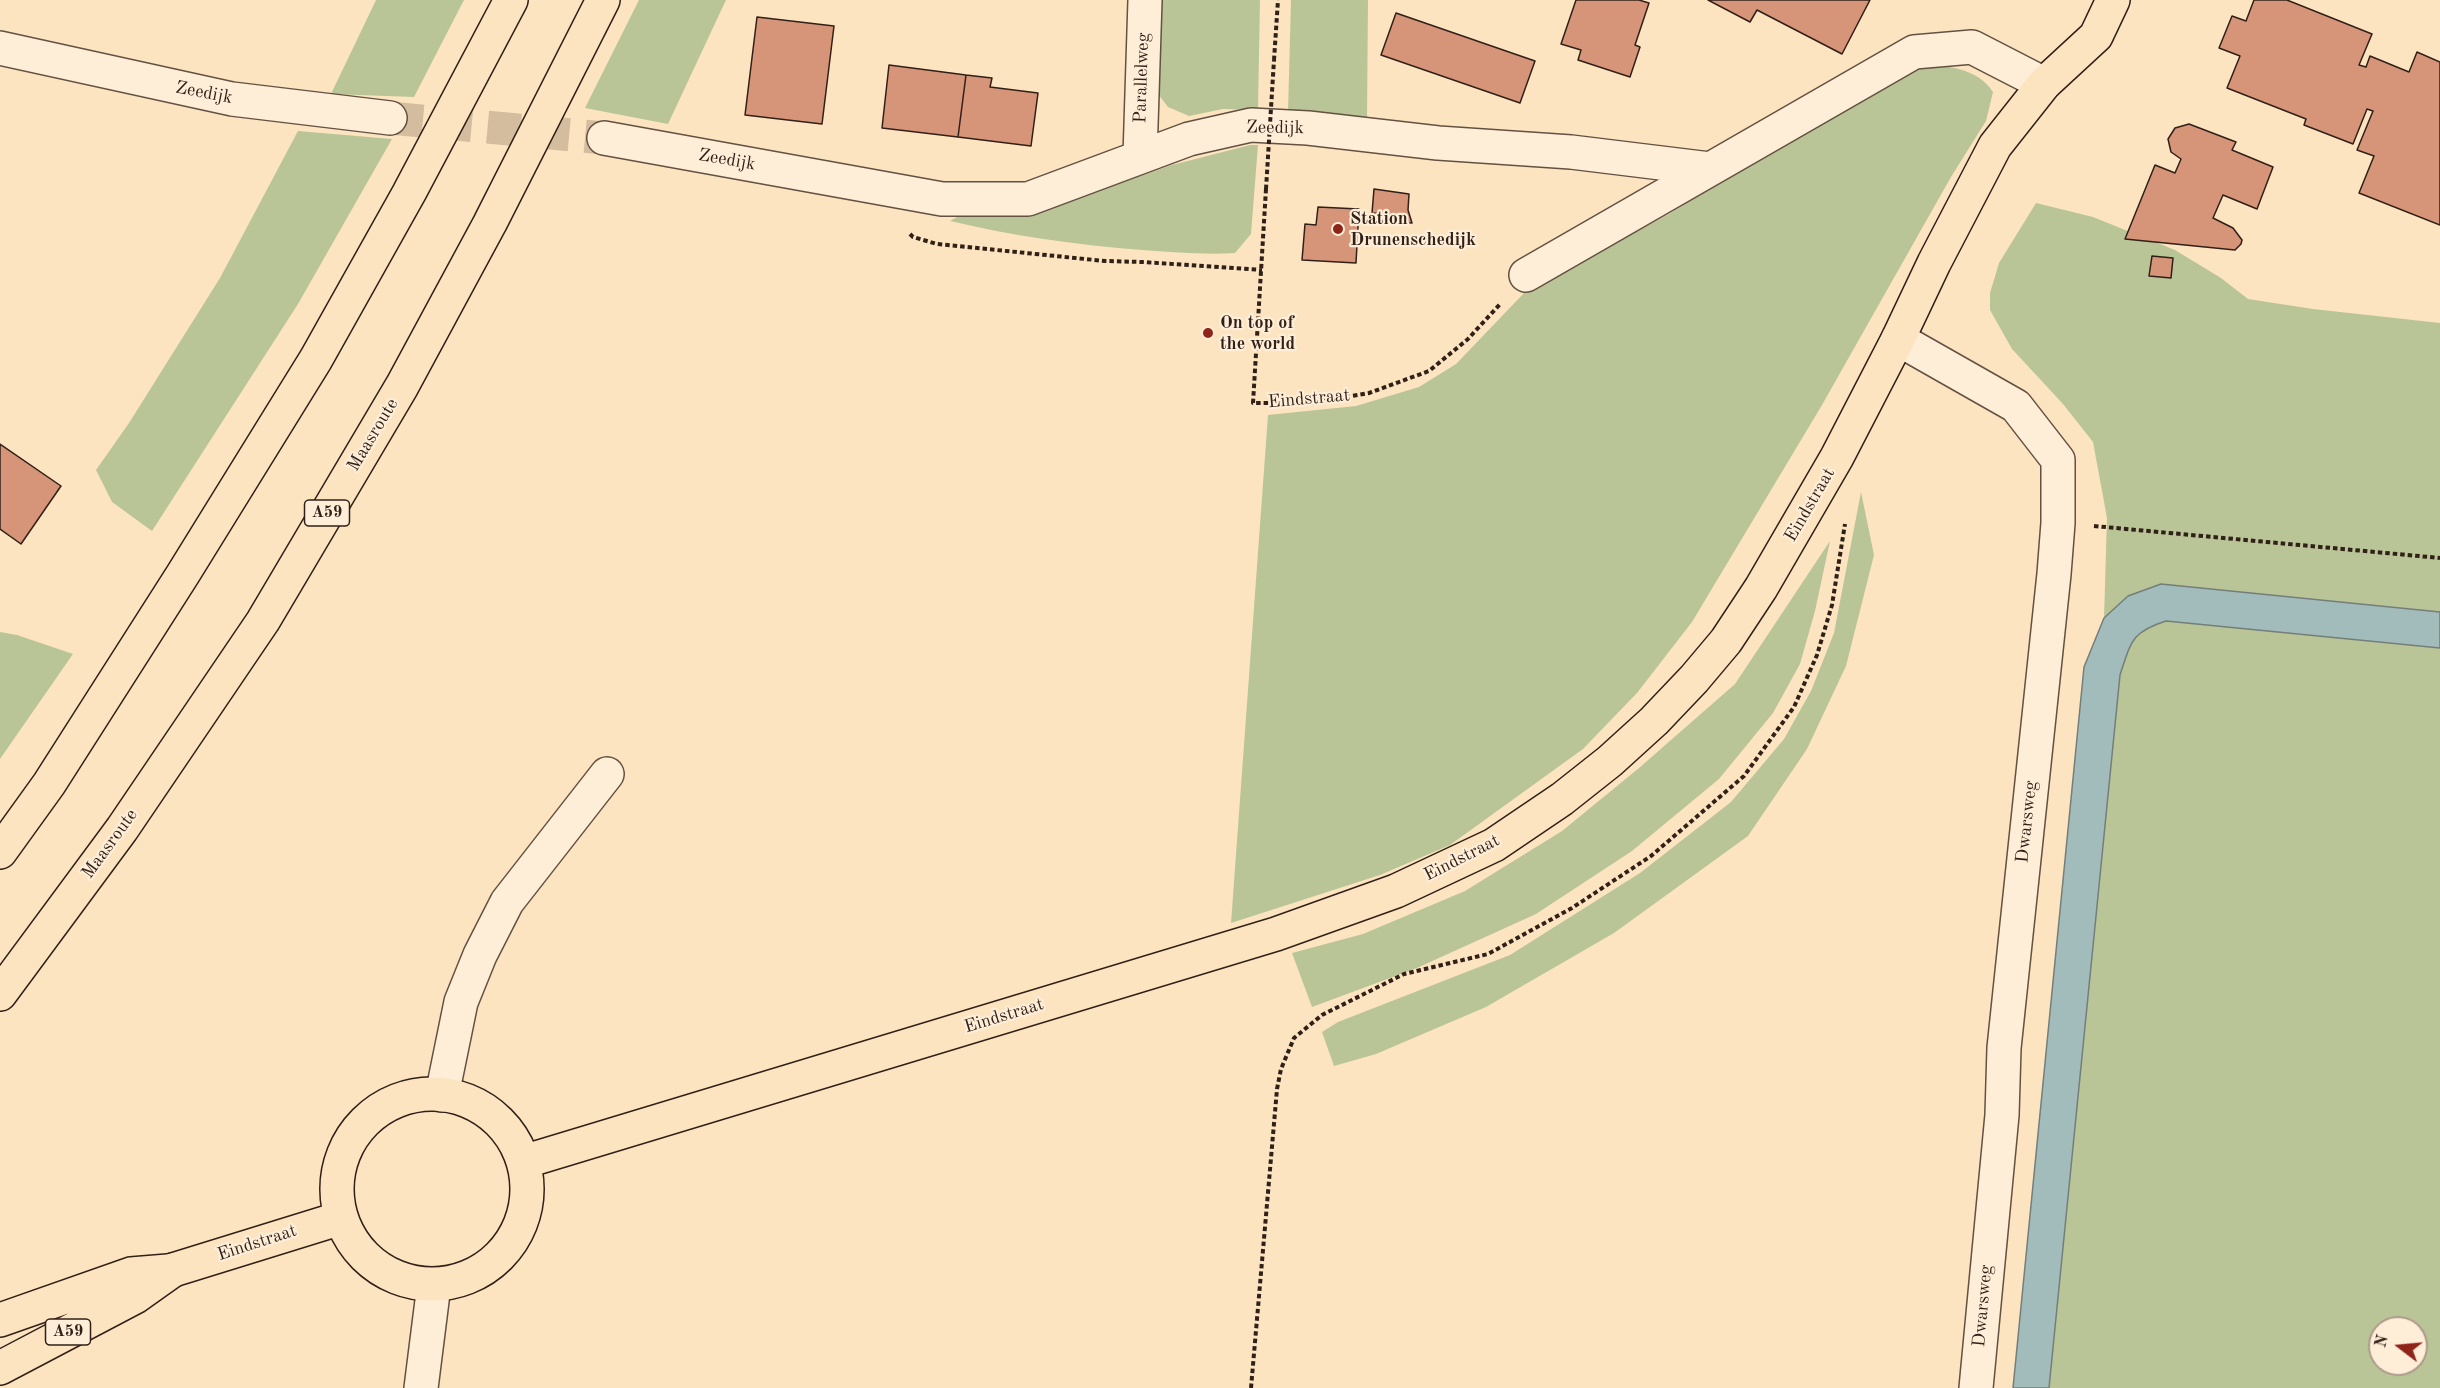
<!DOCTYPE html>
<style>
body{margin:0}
#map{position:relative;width:2440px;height:1388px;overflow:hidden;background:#fde4c1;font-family:"Old Standard TT",serif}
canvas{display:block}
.north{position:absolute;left:2368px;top:1316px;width:60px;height:60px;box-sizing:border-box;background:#feedd7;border:2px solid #ac9b8b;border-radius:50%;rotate:286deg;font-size:16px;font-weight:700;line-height:24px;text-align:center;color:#302018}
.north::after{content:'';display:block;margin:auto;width:21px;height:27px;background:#8f2418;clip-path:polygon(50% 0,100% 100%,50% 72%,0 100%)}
</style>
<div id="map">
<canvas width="2440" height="1388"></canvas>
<div class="north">N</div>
</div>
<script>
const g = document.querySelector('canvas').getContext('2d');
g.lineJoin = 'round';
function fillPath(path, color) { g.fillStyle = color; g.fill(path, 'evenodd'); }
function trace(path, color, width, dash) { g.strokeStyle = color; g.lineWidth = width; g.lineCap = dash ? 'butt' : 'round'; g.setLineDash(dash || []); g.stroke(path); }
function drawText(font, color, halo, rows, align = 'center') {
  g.font = font + ' "Old Standard TT",serif'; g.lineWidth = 4.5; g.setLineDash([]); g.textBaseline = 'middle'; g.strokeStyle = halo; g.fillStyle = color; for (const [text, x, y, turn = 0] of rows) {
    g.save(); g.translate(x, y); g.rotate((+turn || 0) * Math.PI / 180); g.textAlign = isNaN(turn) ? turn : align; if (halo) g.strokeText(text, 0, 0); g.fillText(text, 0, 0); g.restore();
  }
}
const green = new Path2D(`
 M376 0H464L414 97 331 94Z
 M639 0H726L668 124 585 108Z
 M1160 0H1260L1258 110 1223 109 1189 116 1168 107 1158 94Z
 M1291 0H1368L1367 120 1288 112Z
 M1919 63C1945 66 1977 67 1993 92L1986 121 1951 177 1822 405 1692 622 1637 693 1583 749 1450 845 1380 875 1231 923 1268 415 1356 406 1419 387 1456 364 1525 292 1669 214 1905 66Z
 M298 131 392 139 298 304 152 531 112 502 96 470 129 423 220 278Z
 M1250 145H1258L1251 234 1235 253C1204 255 1173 252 1142 250 1077 245 1013 236 950 221L959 216 1043 210 1172 165Z
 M2036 203 2093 217 2175 250 2221 278 2248 299 2313 309 2440 323V612L2161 584 2128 596 2104 618 2107 518 2093 442 2063 404 2012 349 1990 310V293L1999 263Z
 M1861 492 1874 555 1846 666 1807 749 1748 836 1614 933 1486 1007 1376 1054 1334 1066 1322 1032 1338 1022 1510 955 1640 873 1731 802 1784 739 1811 691 1834 633Z
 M1830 541 1815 611 1800 664 1773 713 1719 779 1632 851 1536 914 1417 968 1312 1007 1292 953 1363 934 1465 891 1562 831 1639 768 1735 684Z
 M2166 621 2440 648V1388H2049L2120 675C2131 642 2131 632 2166 621ZM2380 1328H2416V1364H2380Z
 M0 632 17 635 73 654 0 759Z`);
const water = new Path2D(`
 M2161 584 2440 612V648L2166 621C2131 632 2131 642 2120 675L2049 1388H2013L2084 667 2104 618 2128 596Z`);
const building = new Path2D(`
 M1576 0H1639L1649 3 1635 45 1640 47 1630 77 1578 60 1581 50 1561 44Z
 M1708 0H1870L1842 54 1757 10 1750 22Z
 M2254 0H2287L2372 34 2359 65 2366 67 2370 56 2409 72 2417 52 2440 62V225L2359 193 2374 156 2357 150 2373 111 2367 109 2353 144 2304 125 2306 119 2227 88 2240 56 2219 48 2232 16 2246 21Z
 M1396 13 1535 61 1520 103 1381 55Z
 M757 17 834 26 822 124 745 115Z
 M889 65 966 75 958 137 882 128Z
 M966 75 992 78 990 87 1038 93 1031 146 958 137Z
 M2189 124 2236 142 2232 150 2273 167 2257 209 2223 195 2213 218 2233 228 2242 240 2241 244 2235 250 2125 239 2155 165 2175 173 2181 159 2171 152 2168 139 2175 128Z
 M1374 189 1409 194 1408 210 1412 223 1390 222 1391 215 1372 213Z
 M1318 207 1359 209 1356 263 1302 260 1305 224 1316 225Z
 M2152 256 2173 258 2171 278 2149 276Z
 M0 444 61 486 21 544 0 529Z`);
const minorTunnel = new Path2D(`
 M390 118 604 138`);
const path = new Path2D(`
 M1274 60 1278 0
 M1266 189 1253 403H1309L1369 393 1429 371 1468 339 1501 303
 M910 234 913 237 937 244 1105 261 1142 262 1262 270
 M2094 526 2440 558
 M1251 1388 1277 1089 1281 1069 1294 1038 1322 1015 1404 974 1488 954 1572 908 1651 856 1744 776 1794 707 1817 655 1832 605 1845 524`);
const minor = new Path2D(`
 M0 48 232 99 390 118
 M604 138 942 199H1028L1189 139 1251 125 1308 128 1438 143 1571 152 1710 169
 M1140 156 1145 0
 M1526 275 1914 52 1972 47 2044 84
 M1898 339 2016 406 2058 460V523L2054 574 2004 1048 2002 1115 1976 1388
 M442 1095 461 1002 480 955 507 902 607 774
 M421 1388 434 1285`);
const major = new Path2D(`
 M337 1189a95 95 0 1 1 190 0a95 95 0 1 1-190 0Z
 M523 1162 1276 934 1396 891 1494 845 1562 799 1610 761 1654 721 1694 679 1726 641 1761 588 1837 457 1898 339 1934 263 1995 146 2044 84 2096 36 2113 0
 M173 1270 341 1218`);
const highway = new Path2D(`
 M0 852 49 784 183 574 316 359 409 193 511 0
 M0 994 122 829 263 621 402 386 490 223 603 0
 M0 1320 131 1274 168 1271
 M0 1368 135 1297 173 1270`);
const pathBridge = new Path2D(`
 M1266 189 1274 60`);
const markers = [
 [1338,229,6,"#8f2418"],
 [1208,333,6,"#8f2418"]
];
const shields = [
 [327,513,45],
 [68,1332,45]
];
const shieldNames = [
 ["A59",327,513],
 ["A59",68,1332]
];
const streetNames = [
 ["Parallelweg",1142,78,-88],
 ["Zeedijk",204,93,11],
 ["Zeedijk",1275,128,1],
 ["Zeedijk",727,160,10],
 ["Eindstraat",1309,399,-5],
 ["Maasroute",373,435,-59],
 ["Eindstraat",1810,505,-60],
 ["Dwarsweg",2027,822,-84],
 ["Maasroute",110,844,-54],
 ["Eindstraat",1462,858,-27],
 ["Eindstraat",1004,1016,-17],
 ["Eindstraat",257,1243,-18],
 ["Dwarsweg",1983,1306,-85]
];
const poiNames = [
 ["Station",1350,219],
 ["Drunenschedijk",1350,240],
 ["On top of",1220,323],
 ["the world",1220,344]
];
fillPath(green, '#bac597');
fillPath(water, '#a2bcbb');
trace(water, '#747e7a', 1.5);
fillPath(building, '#d69479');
trace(building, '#302018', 1.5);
trace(minorTunnel, '#d4bd9f', 33, [33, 16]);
trace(minor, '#635142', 36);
trace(major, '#302018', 36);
trace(highway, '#302018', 36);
trace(path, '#302018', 4, [4.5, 3]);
trace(minor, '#feedd7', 33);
trace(major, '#fde4c1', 33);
trace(highway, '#fde4c1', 33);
trace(pathBridge, '#302018', 4, [4.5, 3]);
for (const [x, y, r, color] of markers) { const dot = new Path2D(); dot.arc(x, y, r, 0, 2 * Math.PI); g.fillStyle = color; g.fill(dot); trace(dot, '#feedd7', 2); }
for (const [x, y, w] of shields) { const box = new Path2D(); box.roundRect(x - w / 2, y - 13, w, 26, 4.5); g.fillStyle = '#feedd7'; g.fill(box); trace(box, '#302018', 1.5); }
drawText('bold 16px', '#302018', null, shieldNames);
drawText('18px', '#302018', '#feedd7', streetNames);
drawText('bold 18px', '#302018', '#feedd7', poiNames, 'left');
</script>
